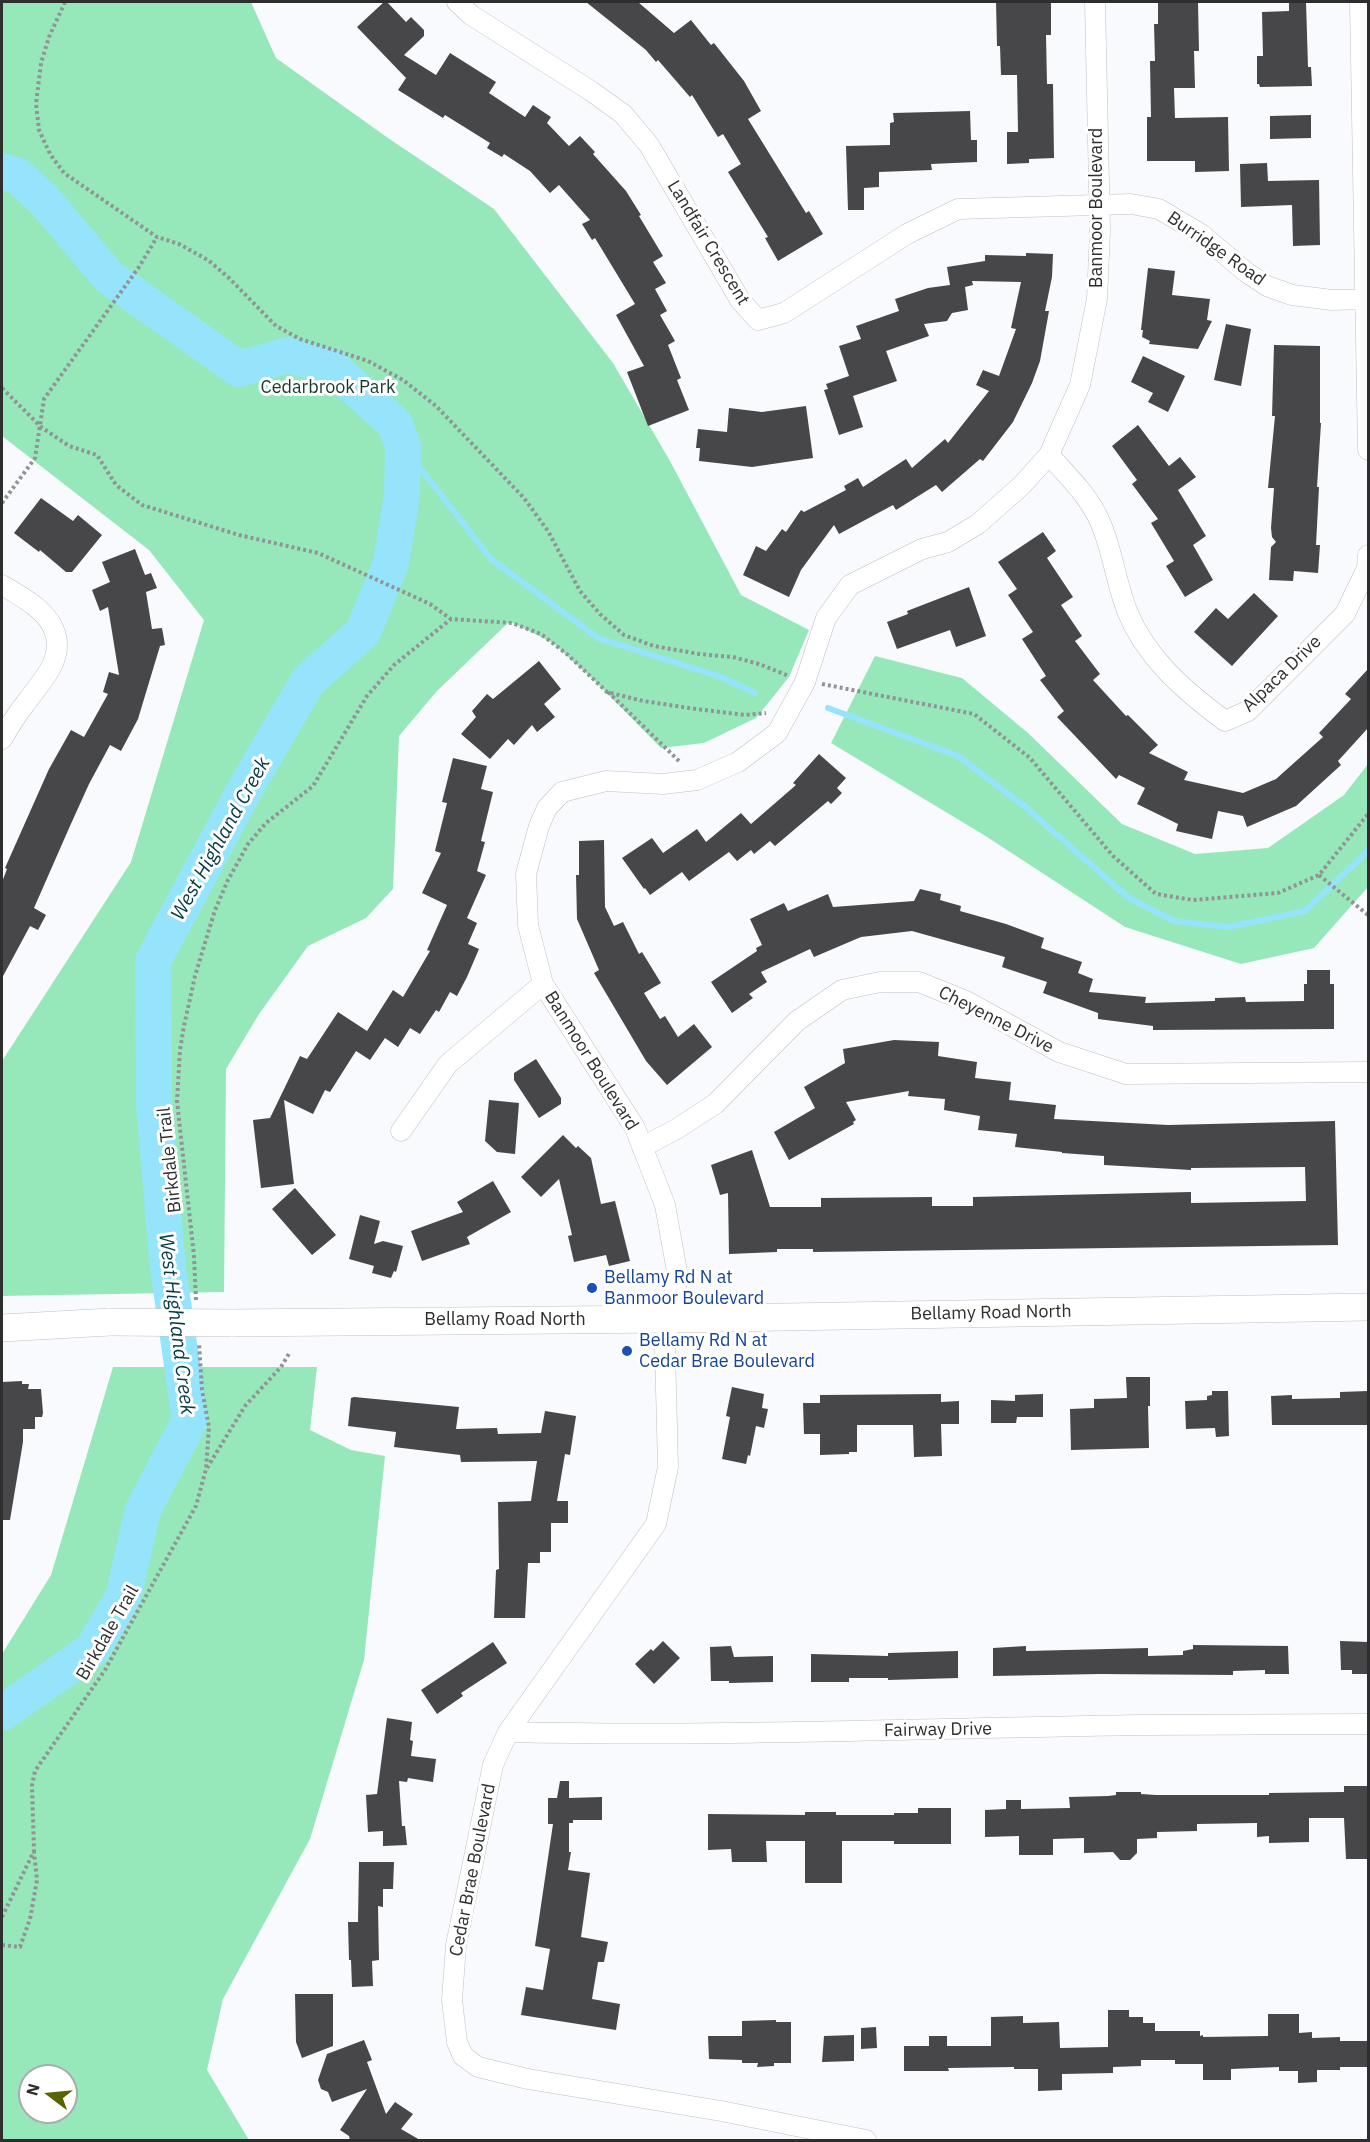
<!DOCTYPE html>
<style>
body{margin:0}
#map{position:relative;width:1370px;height:2142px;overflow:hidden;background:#f9fafd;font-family:"IBM Plex Sans",sans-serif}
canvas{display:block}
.frame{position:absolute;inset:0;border:3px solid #2e2e2f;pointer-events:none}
.north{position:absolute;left:18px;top:2064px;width:60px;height:60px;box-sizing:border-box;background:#fff;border:2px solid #ababac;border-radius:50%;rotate:286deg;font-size:16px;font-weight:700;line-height:24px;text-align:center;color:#2e2e2f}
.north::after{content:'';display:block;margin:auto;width:21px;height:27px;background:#596403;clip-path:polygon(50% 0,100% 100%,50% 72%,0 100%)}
</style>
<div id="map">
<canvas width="1370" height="2142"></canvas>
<div class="frame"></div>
<div class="north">N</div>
</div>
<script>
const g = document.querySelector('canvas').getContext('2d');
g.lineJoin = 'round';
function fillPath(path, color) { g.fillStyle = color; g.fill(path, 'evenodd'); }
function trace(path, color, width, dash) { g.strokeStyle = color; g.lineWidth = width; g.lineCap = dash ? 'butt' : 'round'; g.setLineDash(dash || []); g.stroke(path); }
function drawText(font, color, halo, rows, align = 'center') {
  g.font = font + ' "IBM Plex Sans",sans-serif'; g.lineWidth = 6; g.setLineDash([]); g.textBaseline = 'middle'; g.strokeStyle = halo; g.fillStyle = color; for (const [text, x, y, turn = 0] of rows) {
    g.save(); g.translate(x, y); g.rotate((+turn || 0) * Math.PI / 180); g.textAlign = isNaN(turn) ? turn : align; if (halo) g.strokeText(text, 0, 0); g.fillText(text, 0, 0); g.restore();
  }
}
const green = new Path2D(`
 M2 2H251L276 58 388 138 494 209 613 363 670 461 741 595 809 630 789 677 756 718 704 743 661 748 597 683 553 643 513 623H508L437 691 399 736 393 889 366 918 308 946 259 1014 226 1069 224 1292 2 1296V1061L131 862 204 620 149 550 2 436Z
 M875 656 962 678 1028 733 1122 824 1195 854 1268 848 1344 795 1368 764V887L1314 948 1241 964 1125 927 984 835 831 743Z
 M113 1367H317L310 1430 351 1450 385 1456 364 1660 310 1839 223 1999 207 2070 249 2140H2V1654L51 1575ZM30 2076H66V2112H30Z`);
const stream = new Path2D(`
 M403 446 491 559 598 638 721 677 755 693
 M828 708 958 756 1023 805 1129 898 1174 921 1228 927 1305 911 1368 851`);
const river = new Path2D(`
 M2 171 18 176 45 201 109 277 239 369 288 355 332 367 395 424 403 446 402 495 391 563 363 632 308 681 244 791 153 961 154 1105 168 1268 190 1420 143 1510 123 1597 92 1650 2 1713`);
const building = new Path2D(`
 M384 2H387L406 22 411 17 424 30V36L404 55 436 75 450 53 496 82 489 93 525 117 533 105 551 117 547 123 569 146 580 136 595 152 593 154 626 191 641 215 639 216 663 256 653 262 666 283 655 289 667 311 660 315 675 341 668 345 681 378 677 380 689 410 648 426 627 372 644 366 616 315 635 304 595 238 592 240 582 224 590 220 559 185 550 193 530 171 504 154 502 157 487 148 490 143 445 115 443 118 398 90 406 78 357 27Z
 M586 2H638L674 33 691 20 711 45 714 43 744 81 761 111 748 119 806 213 809 211 823 234 778 261 765 238 768 237 728 172 741 164 723 134 718 137 692 95 690 97 658 60 656 62 646 50Z
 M996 2H1051V35H1046L1047 84H1053L1054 158 1029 159V163L1007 164V132H1018L1017 75H1001L1000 46H997Z
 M1158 2H1198L1199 51H1194L1195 88H1174L1175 118 1228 117 1229 171 1195 172V161H1147V117H1151L1150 61H1155L1154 24H1158Z
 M1289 2H1306L1308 67H1311L1312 86 1260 87 1259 84H1257V56H1263L1262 12 1289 11Z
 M970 111 971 140H977V162L931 164 932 170 879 172V187L864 188V210H848L846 146 890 145V123L894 122 893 113Z
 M1311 115V138L1270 139V116Z
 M1267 163 1268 181 1319 180 1320 245 1293 246 1292 205 1241 207 1240 164Z
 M1026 253 1053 254 1052 277 1045 311H1049L1040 361 1032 383 1013 422 983 461 980 459 942 492 936 485 896 510 893 505 839 534 834 525 801 570 789 597 743 575 756 546 766 551 782 529 786 532 801 510 804 512 846 490 844 486 858 478 863 487 906 459 912 468 945 439 948 443 989 391 976 385 983 370 999 376 1016 329 1011 328 1021 282 972 281 973 285 965 287 968 310 952 313 947 321 924 324 929 336 886 351 897 381 853 396 863 427 839 435 824 390 828 389 826 384 849 376 839 346 861 339 856 326 899 311 895 299 928 288 950 285 947 267 985 261V255L1026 256Z
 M1148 268 1175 271 1172 295 1210 299 1207 320 1212 321 1198 349 1149 344 1150 341 1142 337 1143 330H1141Z
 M1226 324 1251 329 1241 386 1214 380Z
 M1274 345 1320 346V423H1321L1317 487H1319L1316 545H1320L1318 573 1294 571 1293 581 1269 580 1271 547 1276 542 1272 537 1271 528 1274 488H1268L1275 416H1272Z
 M1143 356 1185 376 1168 412 1148 402 1153 393 1131 382Z
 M806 406 813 458 752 467 699 461 700 448H696L698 429 727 432 729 408 762 412Z
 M1138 425 1169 466 1180 457 1196 477 1178 490 1206 536 1193 545 1213 580 1185 597 1166 566 1174 561 1151 523 1158 519 1132 484 1137 480 1112 446Z
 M41 498 73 521 78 515 102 535 72 572H66L40 550 39 552 14 533Z
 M1043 532 1056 551 1047 558 1073 597 1061 605 1082 636 1075 641 1100 674 1093 680 1126 716 1128 715 1158 745 1149 753 1188 772 1184 780 1243 793 1276 779 1323 737 1319 733 1351 699 1345 694 1368 669V728L1338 761 1341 765 1296 806 1247 827 1243 816 1218 811 1212 839 1176 831 1178 824 1137 804 1145 788 1119 775 1116 779 1057 717 1064 711 1040 680 1046 676 1022 639 1033 632 1008 595 1017 589 998 562Z
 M135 549 145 575 151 573 157 588 146 592 152 629 162 628 165 645 160 646 138 719 121 751 110 745 89 784 70 826 34 908 46 915 38 930 30 926 2 978V882L7 869 5 868 49 769 71 730 84 737 108 694 103 692 109 672 119 675 108 607 100 611 92 590 110 582 102 562Z
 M969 587 986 636 956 647 950 630 897 649 887 622 908 614 907 611Z
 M1254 593 1278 616 1232 666 1194 632 1216 608 1228 619Z
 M539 661 561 689 544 704 555 717 537 732 532 725 514 745 508 739 490 759 461 734 476 717 472 711 487 694 493 699Z
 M819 754 846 778 837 788 842 793 831 804 828 801 775 846 770 841 754 854 751 850 737 861 729 852 689 881 682 872 650 895 645 888 644 889 622 858 652 838 663 853 697 829 706 842 741 813 751 824 796 785 793 783Z
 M453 758 487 766 481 789 493 792 481 841 485 842 477 871 486 875 467 918 477 923 468 944 479 949 467 977 457 996 450 992 439 1012 436 1010 420 1034 410 1028 398 1047 385 1038 370 1060 356 1051 330 1092 325 1090 313 1114 284 1100 294 1184 261 1188 253 1120 270 1118 300 1056 307 1059 338 1012 367 1031 393 990 403 997 430 951 427 950 447 905 422 893 441 853 435 851 447 803 442 802Z
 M604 840 605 907 614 926 623 922 639 954 642 952 661 983 644 993 660 1019 665 1016 678 1037 694 1024 712 1047 667 1085 646 1061 594 973 599 970 577 919 576 875H579V841Z
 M920 889 941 894 940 900 961 906 960 911 1006 924 1044 938 1041 948 1082 962 1078 973 1093 979 1089 992 1146 997 1145 1003 1215 1001V998L1245 997 1246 1002 1304 1001V984H1307V970H1330V984H1334V1029L1153 1030V1026L1098 1019V1013L1043 993 1047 982 1002 967 1005 957 912 931 861 937 814 957 810 949 761 972 767 982 749 994 753 998 732 1013 711 982 757 951 756 948 762 945 750 919 784 903 788 911 828 894 833 907 914 901Z
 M894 1040 939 1042 938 1056 977 1062 975 1078 1011 1082 1009 1100 1056 1105 1054 1119 1168 1125 1335 1121 1338 1245 813 1252V1249H777V1252L729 1254 728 1193 720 1195 711 1165 752 1150 770 1207H821V1198L932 1197V1206H973V1197L1191 1192V1203L1306 1201 1305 1167 1191 1168V1170L1104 1165V1156L1062 1153V1152L1015 1147 1017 1134 978 1130 980 1116 944 1110 945 1099 908 1096 909 1091 846 1102 856 1120 853 1122 854 1124 789 1160 774 1132 815 1108 804 1087 845 1063 843 1049Z
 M536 1059 561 1098V1104L539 1118 514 1080V1073Z
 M489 1100 519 1103 515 1154 497 1152 485 1141Z
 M563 1135 576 1148 578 1146 591 1158 601 1204 615 1201 630 1261 609 1266 606 1255 574 1262 568 1236 572 1235 559 1179 541 1197 521 1177Z
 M493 1181 511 1212 467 1237 470 1244 422 1261 411 1231 463 1212 457 1202Z
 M295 1188 336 1235 312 1255 272 1209Z
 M360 1215 380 1221 374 1244 383 1241 403 1246 396 1272 394 1271 391 1278 372 1273 374 1266 349 1259Z
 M1126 1377H1150V1406H1148L1149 1448 1071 1450 1070 1409 1094 1408V1399L1127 1398Z
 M22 1381V1384H29L28 1389H41L43 1413 42 1417H35V1429H23V1442L10 1520H2V1382Z
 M732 1387 764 1394 762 1408 768 1409 764 1428 756 1426 750 1456 748 1455 746 1464 722 1459 730 1417 726 1416Z
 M1212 1391H1228L1229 1436 1216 1437 1215 1428 1186 1429 1185 1401 1207 1400V1396L1212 1395Z
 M1368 1391V1425H1272L1271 1396 1292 1395V1399L1340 1398V1392Z
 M941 1394V1402L959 1401V1424H941L942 1456 914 1457 913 1425H857V1452H849V1454L820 1455V1434H804L803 1403H820V1395Z
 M1043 1394V1417H1017L1016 1423H991V1400L1015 1401V1395Z
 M354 1397 459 1407 456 1429 497 1428 498 1434 541 1433 545 1411 576 1416 570 1455 565 1454 557 1501H568V1523H551V1552H540V1563H528L525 1618H494L496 1570 499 1569 498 1502 531 1501 537 1461 461 1462 460 1455 394 1447 396 1432 348 1426 351 1398Z
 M663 1641 680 1658 654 1684 635 1664 651 1649 653 1651Z
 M1340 1641 1368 1642V1674H1352V1670H1341Z
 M493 1642 507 1663 461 1693 463 1696 437 1714 421 1690Z
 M1193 1645 1288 1646 1289 1674H1265V1670L1233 1671V1675L1099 1674 993 1676V1648L1026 1646V1651L1148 1648V1656L1183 1655V1651L1193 1649Z
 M731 1646 734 1657 773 1656V1682L729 1683V1681H711L710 1647Z
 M958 1651V1678L888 1680V1678H849V1682H811V1654L888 1656V1653Z
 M387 1718 412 1722 410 1740 413 1741 411 1756 436 1759 433 1782 408 1778 407 1782 399 1781 402 1826H405L407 1845 383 1846V1831L368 1832 366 1795 377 1794Z
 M560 1781H569V1798L602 1797V1820H573V1823H569V1852H571L568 1870 590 1873 581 1937 608 1942 604 1962H598L592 1999 620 2004 616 2030 521 2015 526 1987 543 1990 550 1949 535 1946 553 1824H548V1798H557Z
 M1344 1786H1368V1859H1346L1344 1818H1309V1842L1269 1843V1836L1257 1837V1823L1197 1824V1831L1157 1832V1838L1137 1839V1853L1130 1860H1120L1113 1852 1084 1853V1838L1053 1839V1855H1019V1836L985 1837V1810L1006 1809V1800H1021V1809L1070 1808 1069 1797 1108 1796 1116 1795V1792H1141V1794L1156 1795H1269V1793L1344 1792Z
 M918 1808H951V1844H894V1841H842V1883H805V1841H766L767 1862H732L731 1849 708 1850V1814L805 1815V1812H836V1815H894V1813H918Z
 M359 1862H394L393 1889H383V1907L378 1906 379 1960 372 1961 373 1986 352 1987 351 1960H349L348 1922H358Z
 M295 1994H333V2046L302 2058 296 2042Z
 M1108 2010H1129V2017H1143V2023H1155V2031H1200V2036L1203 2035V2037L1268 2036V2014H1299V2033L1312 2032V2038L1340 2037V2041H1368V2067H1340V2070H1317V2082L1298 2083V2071H1279V2067L1231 2069V2080H1203V2064H1175V2060H1141V2066L1113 2067V2073L1062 2074V2090L1038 2091V2069H1014V2067L948 2068 949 2071H904V2046H929V2036H947V2046H991V2017L1023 2016V2023L1059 2022 1060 2048 1108 2047Z
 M776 2020V2022H791V2063H774V2066L757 2067 758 2063H742V2060L709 2059 708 2036H742V2021Z
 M876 2027 877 2048 861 2049V2028Z
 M854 2035V2061L822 2062 824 2036Z
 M364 2040 372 2060 367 2062 386 2114 395 2102 413 2114 401 2129 420 2140H350L349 2136 340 2130 367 2089 332 2102 328 2092 321 2089 318 2080 327 2054Z`);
const path = new Path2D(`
 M65 2 49 37 41 63 36 104 39 130 50 154 64 173 157 237 179 244 208 260 229 278 276 326 300 339 368 361 403 380 436 406 524 498 548 531 580 591 600 614 624 635 654 646 699 654 733 657 759 664 789 676
 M2 388 41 427 69 446 97 455 116 485 142 505 239 535 318 553 430 604 451 619 512 623 541 634 568 655 607 692 643 701 696 709 745 715 766 713
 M2 503 35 458 44 399 139 267 157 237
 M822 684 974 714 1030 758 1113 856 1156 894 1193 900 1278 893 1319 875 1368 814
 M608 692 680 762
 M1319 875 1368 915
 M196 1300 194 1256 177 1101 180 1050 184 1026 195 976 215 910 228 880 248 844 266 823 313 786 367 696 394 665 451 619
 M207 1468 245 1406 281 1367 290 1352
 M2 1917 34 1851 32 1785 35 1771 105 1670 196 1506 206 1469 209 1427 202 1390 199 1343
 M2 1945 20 1947 30 1919 37 1880 34 1852`);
const street = new Path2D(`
 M457 2 471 15 591 91 623 114 649 145 740 300 758 320 784 313 907 234 958 209 1131 204 1159 209 1201 234 1246 272 1267 286 1292 295 1332 300 1368 299
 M1360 2 1368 450
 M1049 455C1068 476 1090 497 1101 524 1113 552 1116 584 1128 613 1147 659 1186 692 1225 721L1248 711 1345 614 1367 568 1368 555
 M2 585C20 596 46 609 54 630 66 659 40 683 25 704 16 715 9 727 2 739
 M401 1131 448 1064 543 984
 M642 1147 675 1130 715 1104 797 1021 842 990 880 982H919L966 1001 1059 1052 1126 1074 1368 1072
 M508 1732C719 1737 931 1728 1142 1725 1217 1724 1293 1725 1368 1724
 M866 2140 721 2111 528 2079 478 2067 463 2056 457 2042 452 2000 456 1945 493 1765 508 1732 656 1524 668 1467 665 1349 668 1319 678 1277 665 1205 635 1128 543 984 528 925 526 874 539 826 547 808 562 792 606 781 663 784 697 780 738 762 777 733 805 682 826 618 850 585 922 549 948 542 978 524 1022 485 1049 455 1080 385 1097 299 1100 231 1095 2`);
const secondary = new Path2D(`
 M231 1323 668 1319 1368 1307
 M2 1328 110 1322`);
const secondaryBridge = new Path2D(`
 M110 1322 231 1323`);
const markers = [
 [592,1288,6,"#1a4fb4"],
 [627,1351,6,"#1a4fb4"]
];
const streetNames = [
 ["Banmoor Boulevard",1097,208,-90],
 ["Landfair Crescent",708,243,59],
 ["Burridge Road",1216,249,35],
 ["Alpaca Drive",1282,674,-44],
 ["Cheyenne Drive",996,1020,27],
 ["Banmoor Boulevard",591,1061,58],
 ["Birkdale Trail",170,1160,-96],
 ["Bellamy Road North",991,1313,-1],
 ["Bellamy Road North",505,1320],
 ["Birkdale Trail",108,1633,-60],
 ["Fairway Drive",938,1730,-1],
 ["Cedar Brae Boulevard",473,1870,-79]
];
const parkNames = [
 ["Cedarbrook Park",328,388]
];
const transitNames = [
 ["Bellamy Rd N at",604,1278],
 ["Banmoor Boulevard",604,1299],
 ["Bellamy Rd N at",639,1341],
 ["Cedar Brae Boulevard",639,1362]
];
const waterNames = [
 ["West Highland Creek",221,839,-61],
 ["West Highland Creek",176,1324,83]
];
fillPath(green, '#96e8bb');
trace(stream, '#95e4fc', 6);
trace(river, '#95e4fc', 36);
fillPath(building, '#474749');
trace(street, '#bebfc2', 21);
trace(secondary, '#bebfc2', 28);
trace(path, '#929395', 4, [3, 3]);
trace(street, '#fff', 20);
trace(secondary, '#fff', 27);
trace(secondaryBridge, '#bebfc2', 28, []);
trace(secondaryBridge, '#fff', 27);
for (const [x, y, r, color] of markers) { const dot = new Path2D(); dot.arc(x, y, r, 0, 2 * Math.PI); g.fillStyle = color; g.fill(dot); trace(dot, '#fff', 2); }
drawText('18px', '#2e2e2f', '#fff', streetNames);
drawText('18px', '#163a28', '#fff', parkNames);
drawText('18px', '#164399', '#fff', transitNames, 'left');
drawText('italic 20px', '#053945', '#fff', waterNames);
</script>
